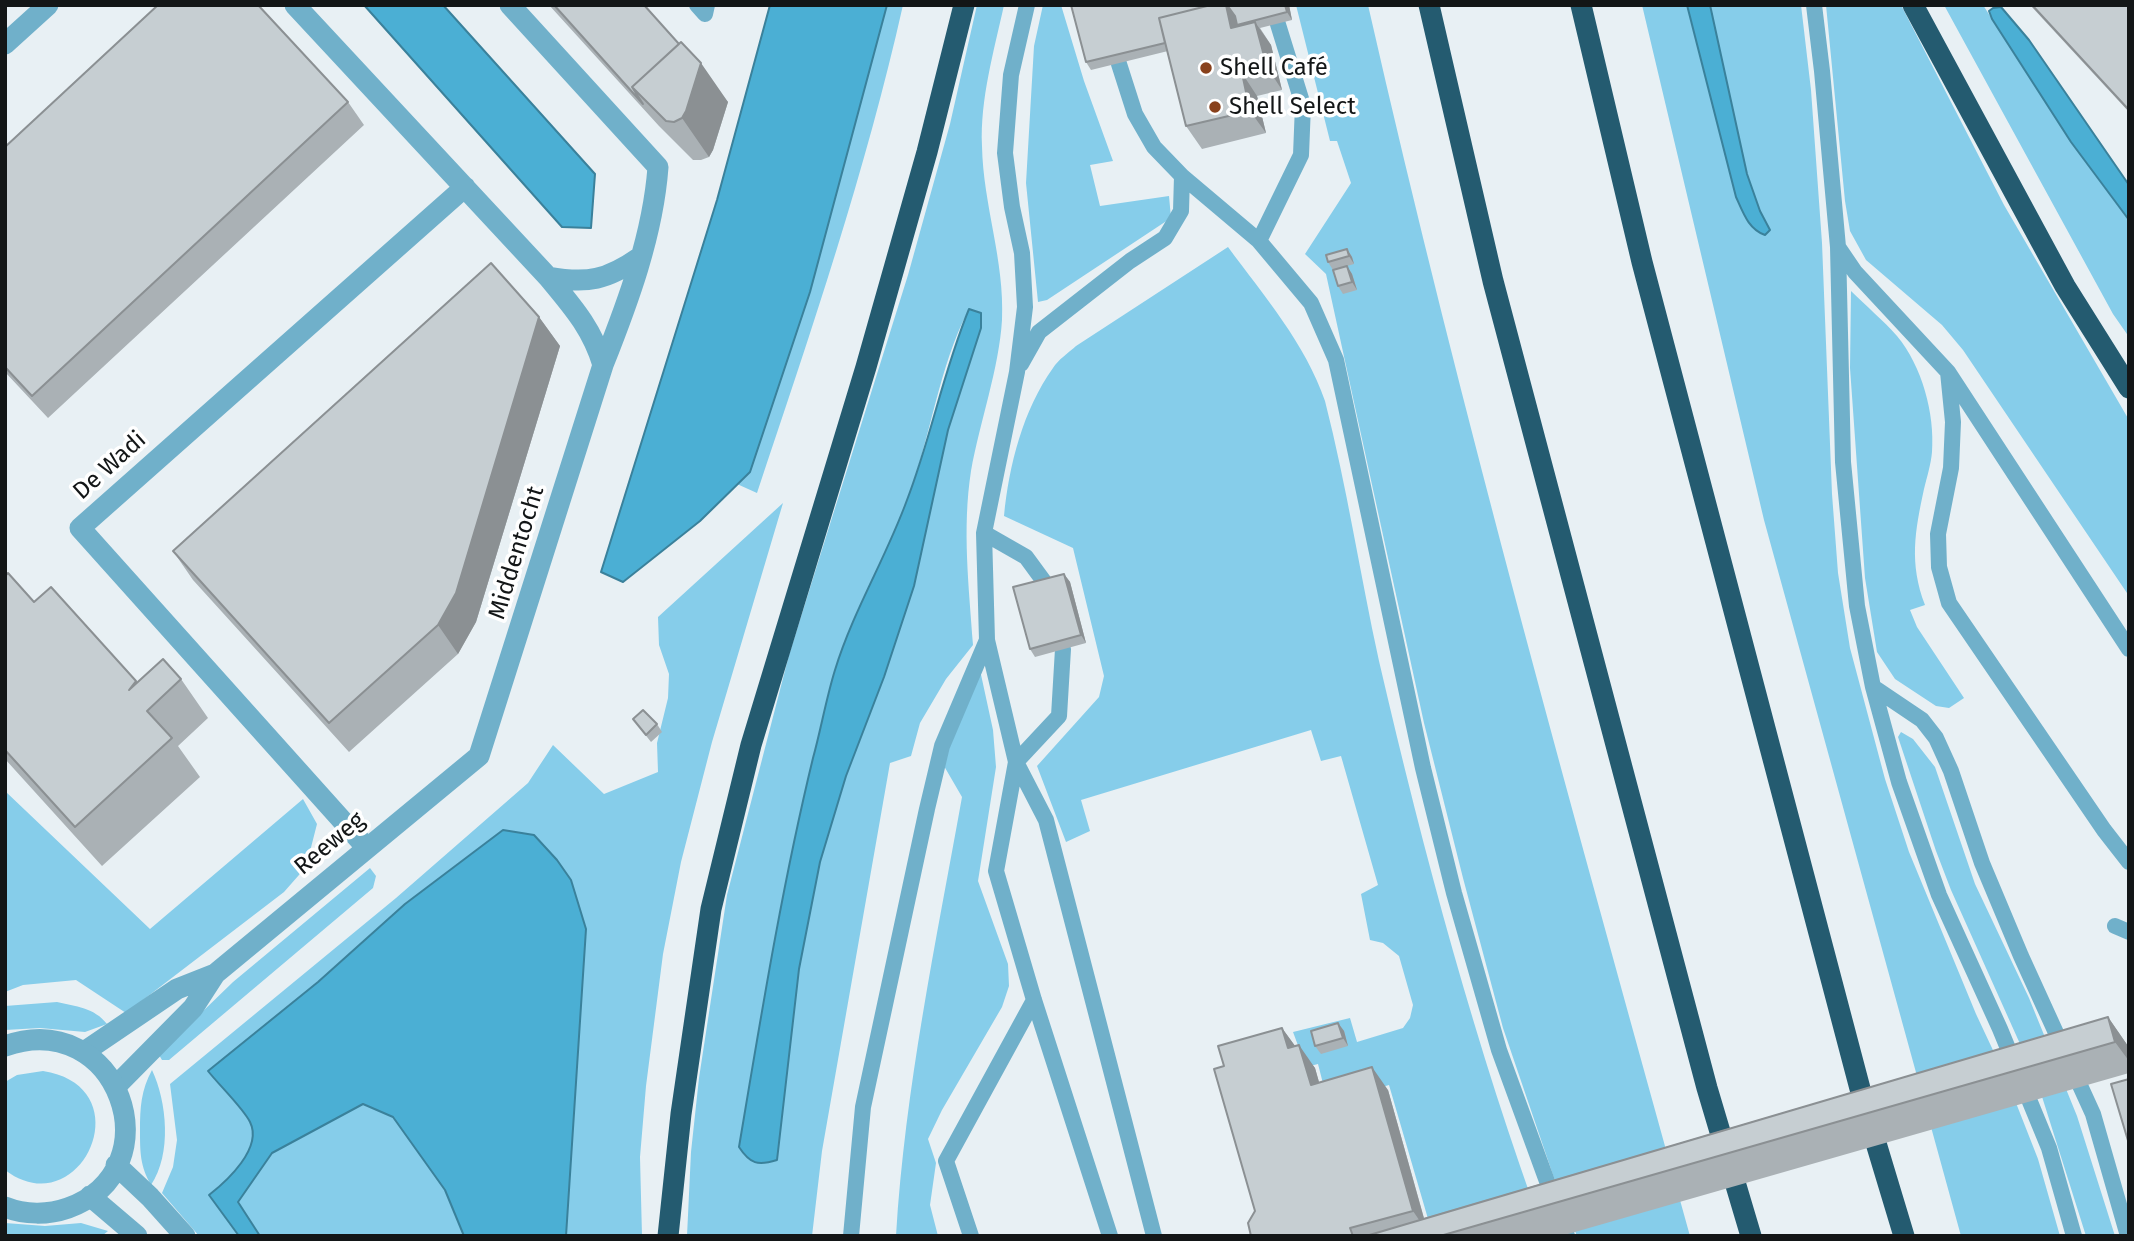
<!DOCTYPE html>
<meta charset="utf-8">
<style>
body{margin:0}
#map{position:relative;width:2134px;height:1241px;overflow:hidden;background:#e8f0f4;font-family:"Fira Sans",sans-serif}
canvas{display:block}
.frame{position:absolute;inset:0;border:7px solid #131617;pointer-events:none}
</style>
<div id="map">
<canvas width="2134" height="1241"></canvas>
<div class="frame"></div>
</div>
<script>
const g = document.querySelector('canvas').getContext('2d');
g.lineJoin = 'round';
function fillPath(path, color) { g.fillStyle = color; g.fill(path, 'evenodd'); }
function trace(path, color, width, dash) { g.strokeStyle = color; g.lineWidth = width; g.lineCap = dash ? 'butt' : 'round'; g.setLineDash(dash || []); g.stroke(path); }
function drawText(font, color, halo, rows, align = 'center') {
  g.font = font + ' "Fira Sans",sans-serif'; g.lineWidth = 7; g.setLineDash([]); g.textBaseline = 'middle'; g.strokeStyle = halo; g.fillStyle = color; for (const [text, x, y, turn = 0] of rows) {
    g.save(); g.translate(x, y); g.rotate((+turn || 0) * Math.PI / 180); g.textAlign = isNaN(turn) ? turn : align; if (halo) g.strokeText(text, 0, 0); g.fillText(text, 0, 0); g.restore();
  }
}
const green = new Path2D(`
 M887 5H903C866 170 811 332 757 493L737 484 750 472 810 292Z
 M977 5H1004C994 51 980 99 982 146 983 205 1005 261 1002 320 999 369 980 421 971 471 962 529 969 587 973 645L946 679 920 723 911 756 890 763 822 1151 812 1236H687L691 1152 699 1078 727 895 789 655 908 275 950 124ZM969 309 981 313V328L948 430 884 677 846 776 820 862 799 969 777 1160 739 1147C761 1016 782 886 813 757 821 728 826 699 835 670 853 611 886 558 907 500 931 438 938 368 969 309Z
 M1043 5H1061L1084 81 1113 161 1090 165 1100 206 1169 196 1171 218 1047 300 1038 302 1026 183 1034 46Z
 M1296 5H1368C1462 419 1577 827 1690 1236H1577L1553 1175 1503 1028 1463 878 1424 723 1326 274 1305 254 1351 183 1337 141H1330Z
 M1642 5H1687L1736 197 1770 230 1760 211 1747 174 1710 5H1801L1811 90 1822 243 1832 494 1838 573 1850 648 1885 779 1909 852 1976 1014 2007 1080 2038 1159 2060 1236H1961L1764 520Z
 M1826 5H1901L2004 205 2129 420V596L1963 350 1942 325 1866 260 1850 231 1845 201Z
 M1944 5H1983L2071 142 2129 220V337L2113 314Z
 M1228 247C1264 296 1305 343 1325 401 1347 487 1360 574 1379 661 1424 855 1476 1048 1545 1236H1433L1389 1085 1328 1103 1318 1064 1306 1067 1293 1032 1350 1018 1357 1042 1403 1028 1410 1018 1413 1005 1399 956 1383 943 1370 940 1361 894 1378 885 1341 756 1321 761 1311 730 1081 800 1090 831 1066 842 1037 766 1099 697 1104 676 1073 548 1004 516C1009 465 1023 410 1053 368 1058 360 1068 353 1076 346Z
 M1851 291C1866 306 1883 320 1897 336 1922 366 1935 414 1932 452 1931 464 1927 477 1924 489 1915 531 1909 563 1925 605L1910 610 1917 627 1964 698 1949 708 1936 706 1895 679 1877 652 1865 578 1850 368Z
 M783 503 712 742 681 862 663 954 646 1086 640 1157 642 1236H566L586 929 571 880 557 860 503 830 405 904 318 982 208 1071C219 1086 242 1106 250 1122 263 1148 227 1181 209 1195L239 1236H199L162 1193 173 1167 177 1140 170 1084 396 898 528 783 553 745 604 794 658 772 657 743 668 698 669 674 659 645 658 617Z
 M980 670 993 730 996 767 978 881 1008 964 1009 986 1002 1007 942 1110 928 1139 936 1163 930 1205 938 1236H896C905 1088 936 942 962 797L944 766 954 731Z
 M1901 732 1913 739 1935 767 1975 884 2029 998 2077 1116 2115 1236H2086L2038 1084 1951 890 1936 851 1898 737Z
 M5 791 150 929 303 799 317 824 306 867 284 892 126 1013 76 980 23 985 5 992Z
 M370 868 376 876 373 888 169 1060H162L159 1055 163 1050 233 982Z
 M57 1002C75 1006 95 1008 107 1024L85 1032 40 1028 5 1030V1006Z
 M152 1070C167 1102 172 1154 151 1185 140 1166 140 1152 140 1130 140 1108 141 1090 152 1070Z
 M43 1071C145 1087 80 1227 5 1170V1082L17 1075Z
 M363 1104 393 1116 445 1190 464 1236H260L238 1202 272 1153Z
 M5 1223 45 1226 81 1223 108 1231 102 1236H5Z`);
const water = new Path2D(`
 M364 5H443L595 174 591 228 562 227Z
 M770 5H887L810 292 750 472 700 521 623 582 601 572 717 200Z
 M1687 5H1710L1747 174 1760 211 1770 230 1765 235C1748 229 1743 212 1736 197Z
 M2001 7 2029 40 2129 185V220L2071 142 1992 19 1989 11 1993 8Z
 M969 309 981 313V328L948 430 914 586 884 677 846 776 820 862 799 969 777 1160C758 1166 750 1164 739 1147 761 1016 782 886 813 758 821 729 826 699 835 670 853 611 886 558 907 500 931 438 943 372 969 309Z
 M503 830 534 835 557 860 571 880 586 929 566 1236H464L445 1190 393 1117 363 1104 272 1153 238 1202 260 1236H239L209 1195C227 1181 263 1148 250 1122 243 1108 219 1085 208 1071L318 982 405 904Z`);
const service = new Path2D(`
 M697 5 705 14 707 5
 M1027 5 1011 75 1005 153 1012 207 1022 253 1025 307 1017 372 984 533 987 640 1016 762 996 871 1034 1000 1110 1236
 M1106 5 1119 64 1135 114 1154 147 1182 176 1259 241 1311 303 1336 360 1423 768 1454 893 1499 1050 1567 1236
 M1814 5 1822 71 1838 247 1843 462 1857 606 1873 687 1899 782 1939 895 2000 1029 2049 1148 2074 1236
 M1259 241 1301 155 1303 105 1272 5
 M1838 247 1855 272 1948 372 2129 649
 M1021 364 1039 332 1130 261 1165 238 1181 211 1182 176
 M1948 372 1953 422 1951 468 1938 534 1939 567 1949 603 2104 830 2129 862
 M984 533 1026 557 1048 587
 M1063 649 1059 716 1016 762 1046 820 1154 1236
 M1873 687 1922 720 1936 738 1951 771 1982 863 2021 956 2093 1114 2128 1236
 M2115 926 2129 932
 M851 1236 863 1107 927 809 942 746 987 640
 M971 1236 946 1161 1034 1000`);
const minor = new Path2D(`
 M295 5 548 277C572 306 592 328 603 365
 M5 44 48 5
 M548 277C588 284 607 280 640 257
 M366 847 80 528 465 187
 M84 1052 177 989 215 974
 M116 1086 193 1008 215 974 479 756 603 365C628 302 653 235 658 167L510 5`);
const tertiary = new Path2D(`
 M5 1046C118 1006 176 1169 68 1208 48 1215 25 1215 5 1207
 M116 1165 150 1197 185 1236
 M90 1196 137 1236`);
const motorway = new Path2D(`
 M1429 5 1493 281 1707 1088 1751 1236
 M1581 5 1642 262 1863 1100 1904 1236
 M1913 5 2065 286 2129 388
 M668 1236 681 1114 711 909 751 745 866 367 927 152 964 5`);
const wall = new Path2D(`
 M549 5H644L728 102 713 150 709 157 701 160H693L659 126Z
 M1071 5H1289L1292 20 1260 28 1271 45 1282 90 1257 96 1266 133 1202 149 1186 126 1168 51 1091 70 1086 62Z
 M2030 5H2129V112Z
 M348 102 364 125 48 418 5 372V147Z
 M1347 249 1352 257 1354 264 1347 266 1352 274 1357 290 1343 294 1338 286 1333 270 1328 262Z
 M539 317 560 346 476 622 458 654 349 752 193 580 173 551Z
 M1064 574 1070 582 1086 643 1035 657 1030 649Z
 M5 576 34 602 137 682 181 679 208 718 178 746 200 777 102 866 5 759Z
 M633 719 657 724 662 732 651 742Z
 M2108 1017 2128 1046 2129 1073 1561 1236H1251L1255 1211 1224 1066 1282 1028 1295 1046 1315 1068 1319 1082 1388 1090 1424 1218Z
 M1338 1023 1344 1031 1348 1046 1321 1054 1315 1046Z`);
const shadedWall = new Path2D(`
 M1226 5H1227L1240 24 1237 25 1242 33 1231 28Z
 M1285 5H1289L1292 20 1287 12Z
 M1255 22 1271 45 1282 90 1267 67Z
 M701 63 728 102 713 150 709 157 682 118Z
 M1242 73 1257 96 1266 133 1250 111Z
 M1347 249 1352 257 1354 264 1349 256Z
 M1347 266 1352 274 1357 290 1352 282Z
 M539 317 560 346 476 622 458 654 438 625Z
 M1064 574 1070 582 1086 643 1081 635Z
 M2108 1017 2128 1046 2129 1061 2115 1042Z
 M1338 1023 1344 1031 1348 1046 1343 1038Z
 M1282 1028 1298 1050 1288 1048Z
 M1299 1045 1315 1068 1326 1107 1311 1085Z
 M1372 1067 1388 1090 1428 1233 1413 1211Z`);
const building = new Path2D(`
 M158 5H258L348 102 32 396 5 367V147Z
 M554 5H644L679 44 632 87 643 104Z
 M1071 5H1211L1159 18 1165 43 1086 62Z
 M1211 5H1226L1231 28 1255 22 1267 67 1242 73 1250 111 1186 126 1159 18Z
 M1227 5H1285L1287 12 1237 25 1235 16Z
 M2032 5H2129V110Z
 M681 42 701 63 686 111 682 118 674 122 666 121 632 87Z
 M1347 249 1349 256 1328 262 1326 255Z
 M491 263 539 317 456 593 438 625 329 723 173 551Z
 M1347 266 1352 282 1338 286 1333 270Z
 M8 573 34 602 51 587 136 681 129 690 163 659 181 679 147 711 172 738 75 827 5 750V576Z
 M1064 574 1081 635 1030 649 1013 587Z
 M643 710 657 724 646 735 633 719Z
 M2108 1017 2115 1042 1440 1236H1366Z
 M1338 1023 1343 1038 1315 1046 1311 1031Z
 M1282 1028 1288 1048 1299 1045 1311 1085 1372 1067 1413 1211 1350 1228 1353 1236H1251L1248 1223 1255 1211 1214 1069 1224 1066 1218 1046Z
 M2129 1079V1144L2111 1084Z`);
const markers = [
 [1206,68,7,"#88411c"],
 [1215,107,7,"#88411c"]
];
const poiNames = [
 ["Shell Café",1220,68],
 ["Shell Select",1229,107]
];
const streetNames = [
 ["De Wadi",110,466,-42],
 ["Middentocht",517,553,-73],
 ["Reeweg",330,844,-40]
];
fillPath(green, '#86cdea');
fillPath(water, '#4bafd4');
trace(water, '#3a819b', 2);
trace(service, '#70b0ca', 16);
trace(minor, '#70b0ca', 21);
trace(tertiary, '#70b0ca', 21);
trace(motorway, '#245b70', 21);
fillPath(wall, '#aab1b5');
fillPath(shadedWall, '#8b9093');
fillPath(building, '#c6ced2');
trace(building, '#8b9093', 2);
for (const [x, y, r, color] of markers) { const dot = new Path2D(); dot.arc(x, y, r, 0, 2 * Math.PI); g.fillStyle = color; g.fill(dot); trace(dot, '#fff', 2.5); }
drawText('24px', '#131617', '#fff', poiNames, 'left');
drawText('24px', '#131617', '#fff', streetNames);
</script>
